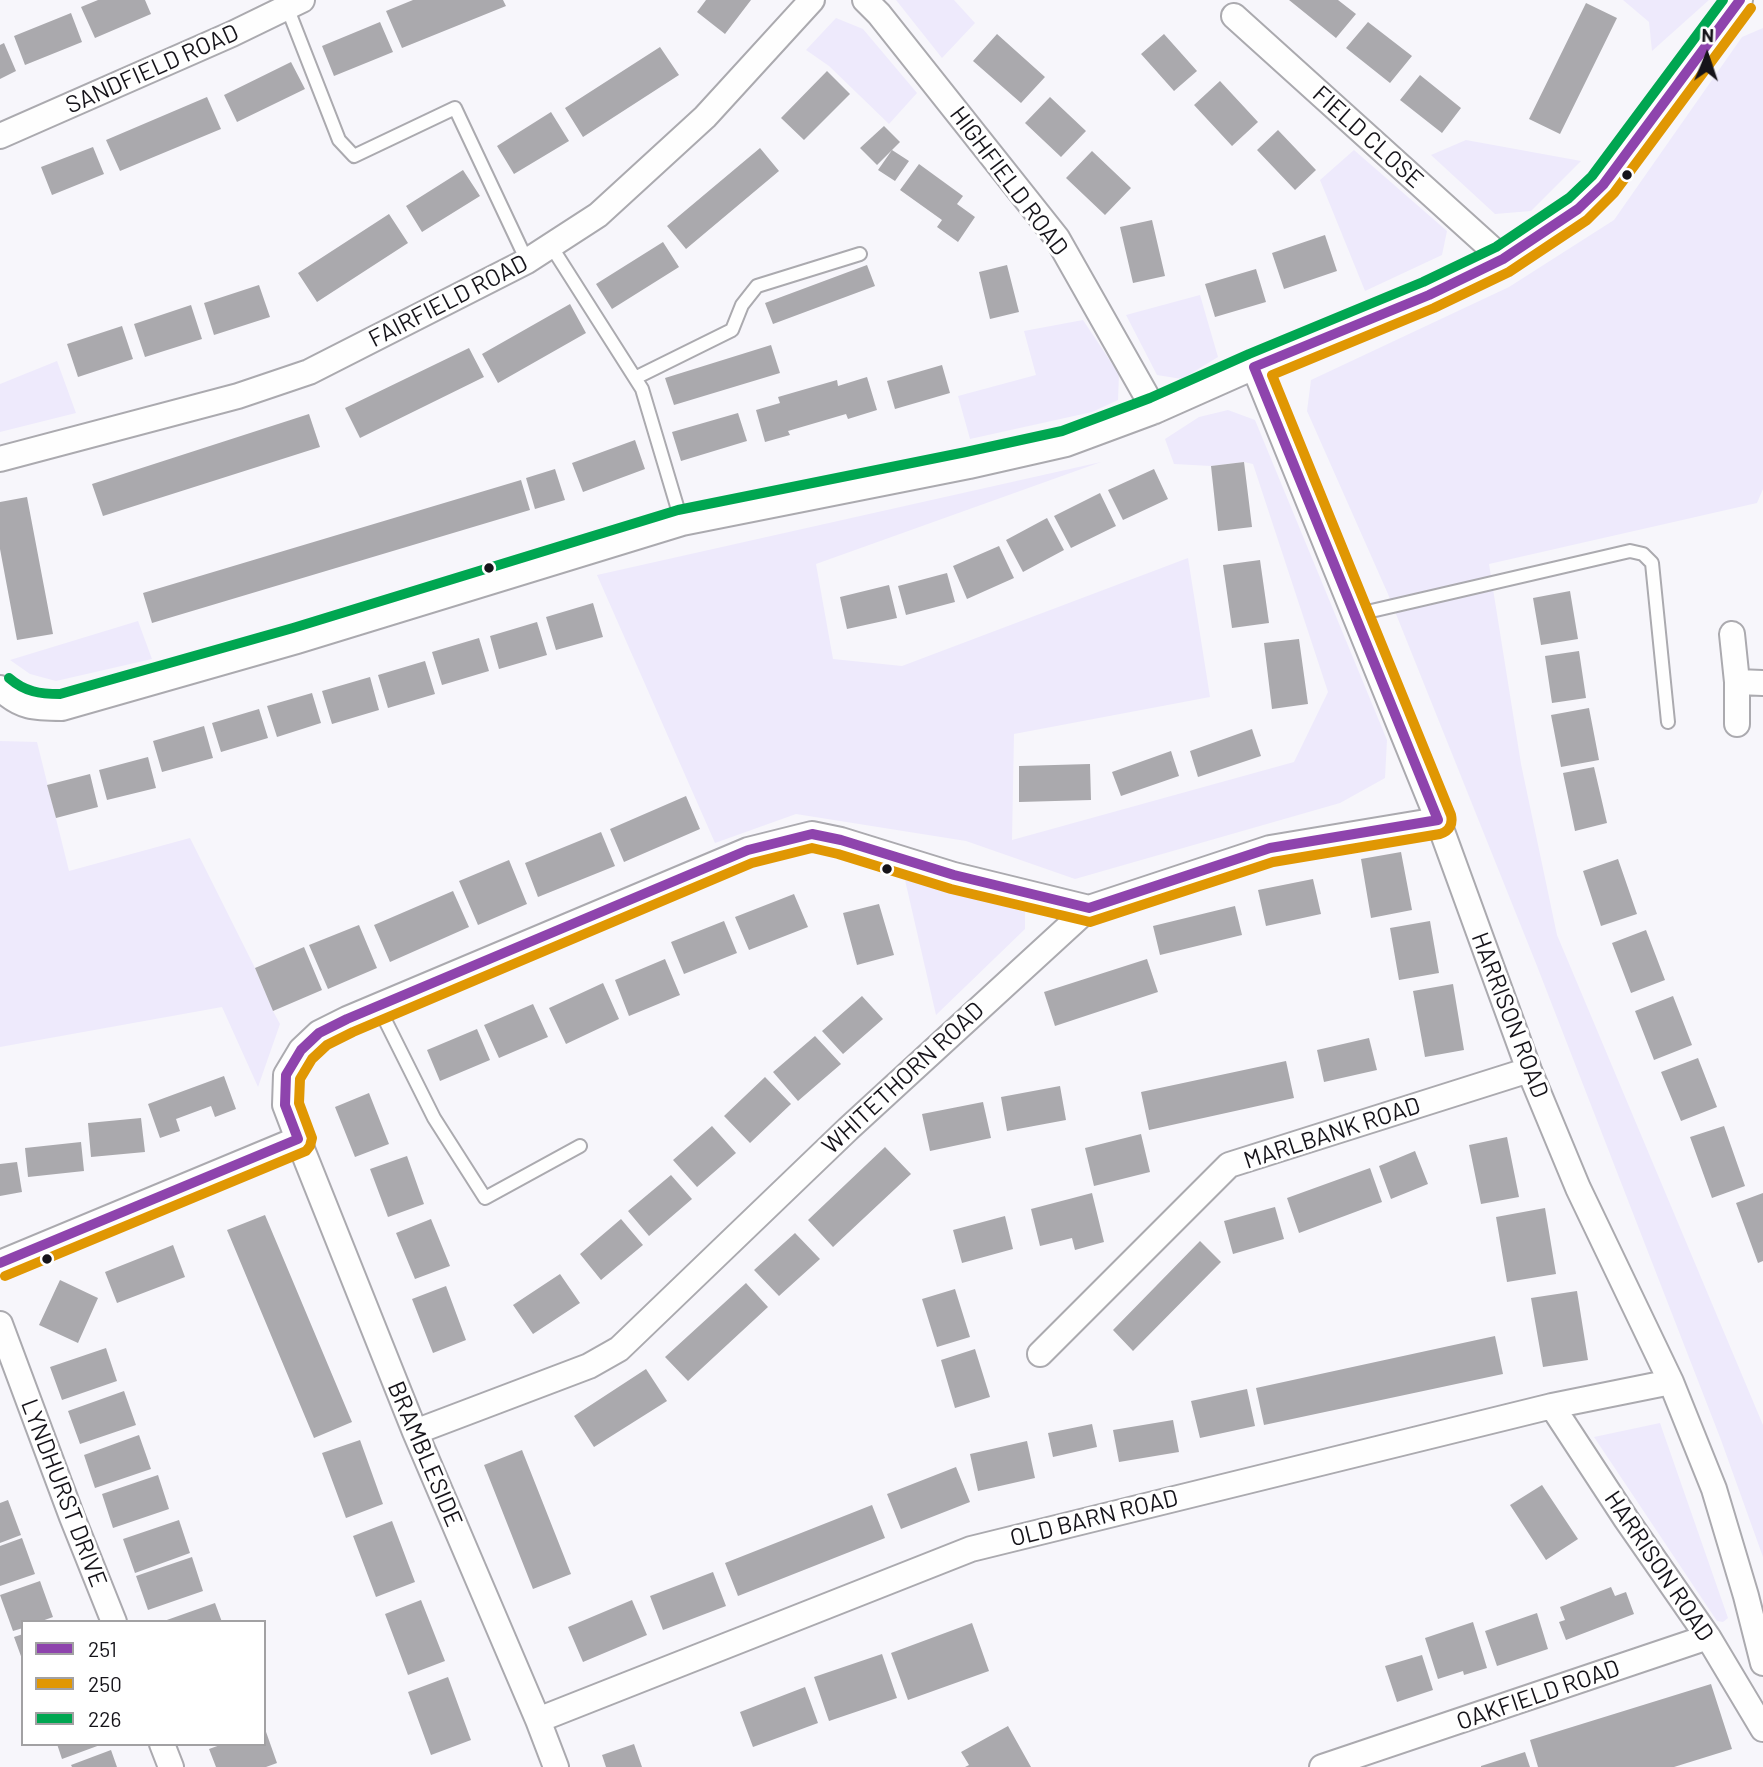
<!DOCTYPE html>
<style>
body{margin:0}
#map{position:relative;width:1763px;height:1767px;overflow:hidden;background:#f7f6fb;font-family:Barlow,sans-serif}
canvas{display:block}
.legend{position:absolute;left:21px;top:1620px;width:245px;height:126px;box-sizing:border-box;background:#fff;border:2px solid #a2a1a3;margin:0;padding:9px 12px;list-style:none;font-size:21px;color:#16141a}
.legend li{display:flex;align-items:center;gap:14px;height:35px}
.legend b{width:35px;border:2px solid #a2a1a3}
.north{position:absolute;left:1672px;top:21px;width:70px;height:70px;-webkit-text-stroke:5px #fff;paint-order:stroke;rotate:2deg;font-size:19px;font-weight:700;line-height:28px;text-align:center;color:#16141a}
.north::after{content:'';display:block;margin:auto;width:24px;height:32px;background:#16141a;clip-path:polygon(50% 0,100% 100%,50% 72%,0 100%)}
</style>
<div id="map">
<canvas width="1763" height="1767"></canvas>
<ul class="legend">
<li><b style="height:9px;background:#8e44ad"></b>251</li>
<li><b style="height:9px;background:#e09703"></b>250</li>
<li><b style="height:9px;background:#00a651"></b>226</li>
</ul>
<div class="north">N</div>
</div>
<script>
const g = document.querySelector('canvas').getContext('2d');
g.lineJoin = 'round';
function fillPath(path, color) { g.fillStyle = color; g.fill(path, 'evenodd'); }
function trace(path, color, width, dash) { g.strokeStyle = color; g.lineWidth = width; g.lineCap = dash ? 'butt' : 'round'; g.setLineDash(dash || []); g.stroke(path); }
function drawText(font, color, halo, rows, align = 'center') {
  g.font = font + ' Barlow,sans-serif'; g.lineWidth = 6; g.setLineDash([]); g.textBaseline = 'middle'; g.strokeStyle = halo; g.fillStyle = color; for (const [text, x, y, turn = 0] of rows) {
    g.save(); g.translate(x, y); g.rotate((+turn || 0) * Math.PI / 180); g.textAlign = isNaN(turn) ? turn : align; if (halo) g.strokeText(text, 0, 0); g.fillText(text, 0, 0); g.restore();
  }
}
const green = new Path2D(`
 M896 0H954L975 23 942 58Z
 M1623 0H1709L1652 51 1649 22Z
 M836 18 863 29 917 93 889 124 829 66 806 50Z
 M1763 28V489L1757 503 1489 564 1521 764 1557 935 1763 1425V1557L1721 1440 1537 966 1388 594 1307 411 1311 380 1509 287 1614 220 1742 37Z
 M1466 140 1581 161 1531 211 1495 214 1431 155Z
 M1354 150 1447 231 1442 255 1365 291 1320 180Z
 M1200 295 1218 357 1182 379 1157 375 1126 315Z
 M1083 320 1119 374 1118 400 1092 412 970 439 958 396 1036 375 1024 331Z
 M57 361 76 413 0 432V384Z
 M1228 410 1255 420 1387 740 1385 778 1340 803 1075 879 966 841 796 814 715 843 597 575 1101 462 816 564 833 659 902 666 1188 558 1210 697 1014 734 1012 840 1294 762 1328 692 1253 464 1244 462 1211 466 1174 464 1165 439 1199 417Z
 M138 621 152 659 56 681 30 674 10 660Z
 M0 741 37 742 69 871 190 838 255 968 273 1011 280 1024 258 1087 222 1007 0 1047Z
 M905 880 1025 912V929L936 1015Z
 M1660 1423 1728 1618 1723 1622 1717 1621 1594 1437Z`);
const building = new Path2D(`
 M98 0H145L151 14 95 38 81 7Z
 M413 0H503L506 6 402 48 386 11Z
 M706 0H751L725 34 697 12Z
 M1289 0H1338L1356 14 1336 38Z
 M1586 3 1617 18 1560 134 1529 119Z
 M71 13 82 42 25 65 14 36Z
 M380 22 393 52 334 76 322 46Z
 M1368 22 1412 56 1390 83 1346 48Z
 M997 34 1045 77 1021 103 973 61Z
 M1164 34 1197 71 1174 91 1141 54Z
 M4 43 16 71 0 79V45Z
 M660 47 679 75 583 137 565 108Z
 M291 62 305 89 237 122 224 95Z
 M827 71 850 94 804 140 781 118Z
 M1420 75 1461 108 1442 133 1400 100Z
 M1220 81 1258 122 1232 146 1194 105Z
 M207 97 221 129 120 171 106 140Z
 M1050 97 1086 131 1061 157 1025 123Z
 M551 112 569 141 514 174 497 146Z
 M884 126 900 142 892 150 909 161 895 181 878 170 892 150 877 165 860 148Z
 M1278 130 1316 170 1295 190 1257 150Z
 M93 147 104 174 52 195 41 167Z
 M760 148 779 171 686 249 667 226Z
 M1092 151 1131 188 1105 215 1066 178Z
 M919 164 963 196 957 204 975 217 958 242 937 227 942 220 900 190Z
 M463 170 480 196 422 232 406 206Z
 M389 214 408 243 317 302 298 273Z
 M1152 220 1165 276 1133 283 1120 227Z
 M1325 235 1337 271 1284 289 1272 253Z
 M663 242 679 267 612 309 596 284Z
 M867 265 875 286 773 324 765 303Z
 M1007 265 1019 312 990 319 979 272Z
 M1256 269 1266 302 1215 317 1205 284Z
 M259 285 270 317 214 335 204 303Z
 M570 304 586 333 498 383 482 354Z
 M191 305 202 339 145 357 134 324Z
 M122 326 133 359 78 377 67 344Z
 M771 345 780 373 674 405 665 378Z
 M469 348 484 377 360 438 345 408Z
 M942 365 950 393 895 409 887 381Z
 M867 377 877 410 848 419 846 414 788 431 790 435 765 442 756 410 780 403 778 397 837 380 838 386Z
 M738 413 747 441 681 461 672 432Z
 M309 414 320 447 103 516 92 484Z
 M635 440 645 469 583 492 572 463Z
 M1244 462 1252 527 1218 531 1211 466Z
 M555 469 565 500 535 509 526 478Z
 M1154 469 1168 499 1123 520 1108 490Z
 M521 480 530 510 152 623 143 593Z
 M1100 493 1116 526 1071 548 1054 516Z
 M27 497 53 634 17 640 0 549V502Z
 M1047 518 1064 550 1023 572 1006 540Z
 M999 546 1014 578 967 599 953 566Z
 M1260 560 1269 623 1232 628 1223 565Z
 M947 573 955 602 906 615 898 586Z
 M889 585 897 618 847 629 840 597Z
 M1570 591 1578 639 1541 645 1533 598Z
 M593 603 603 637 556 650 546 617Z
 M537 622 547 655 499 669 490 636Z
 M479 638 489 671 442 685 432 652Z
 M1299 639 1308 704 1272 709 1264 643Z
 M1579 651 1586 698 1552 703 1545 656Z
 M425 661 435 694 388 708 378 675Z
 M370 677 379 710 332 724 322 691Z
 M312 693 321 723 277 737 267 706Z
 M1589 708 1599 760 1561 767 1551 715Z
 M259 709 268 738 221 752 212 723Z
 M204 726 213 758 162 772 153 741Z
 M1252 729 1261 756 1198 777 1190 751Z
 M1171 751 1179 776 1121 796 1112 772Z
 M148 757 156 788 107 800 99 770Z
 M1090 764 1091 800 1019 802V766Z
 M1594 767 1607 823 1575 831 1563 773Z
 M90 774 98 807 56 818 47 785Z
 M686 796 700 829 624 862 610 829Z
 M601 832 615 866 538 897 525 863Z
 M1401 852 1412 910 1371 918 1361 859Z
 M1618 859 1637 914 1601 926 1583 871Z
 M509 860 527 904 478 925 459 881Z
 M1313 879 1321 914 1266 926 1258 890Z
 M453 891 469 927 390 962 374 925Z
 M794 894 808 927 749 950 735 917Z
 M879 904 894 955 857 965 843 913Z
 M1235 906 1242 935 1160 955 1153 926Z
 M724 921 737 953 684 974 671 942Z
 M1430 921 1439 973 1399 980 1390 928Z
 M359 925 377 968 328 989 309 945Z
 M1646 930 1665 980 1631 993 1612 943Z
 M304 947 322 990 273 1011 255 968Z
 M665 959 680 995 629 1016 615 980Z
 M1147 959 1158 992 1055 1026 1044 992Z
 M603 983 619 1019 566 1044 549 1008Z
 M1453 984 1464 1050 1425 1057 1413 991Z
 M862 996 883 1019 843 1054 822 1031Z
 M1673 996 1692 1045 1654 1060 1635 1011Z
 M533 1004 548 1037 499 1058 484 1025Z
 M477 1029 490 1060 440 1081 427 1050Z
 M815 1036 841 1064 798 1101 773 1072Z
 M1369 1038 1377 1070 1324 1082 1317 1050Z
 M1698 1058 1717 1107 1681 1121 1661 1072Z
 M1286 1061 1294 1098 1149 1130 1141 1092Z
 M224 1076 236 1109 215 1117 211 1106 176 1119 180 1131 160 1138 148 1104Z
 M765 1077 791 1104 750 1143 724 1116Z
 M1060 1086 1066 1120 1007 1131 1001 1097Z
 M369 1093 389 1144 355 1157 335 1107Z
 M983 1102 991 1138 930 1151 922 1114Z
 M141 1118 145 1152 91 1157 88 1123Z
 M712 1126 736 1153 697 1187 673 1160Z
 M1724 1126 1745 1186 1712 1198 1690 1137Z
 M1141 1134 1150 1172 1094 1186 1085 1148Z
 M1507 1137 1519 1197 1481 1204 1469 1145Z
 M81 1142 84 1171 28 1177 25 1148Z
 M885 1147 911 1174 833 1247 808 1220Z
 M1415 1151 1428 1184 1391 1199 1379 1166Z
 M407 1156 424 1204 388 1217 370 1169Z
 M17 1162 22 1192 0 1196V1164Z
 M1370 1168 1382 1202 1299 1233 1287 1198Z
 M671 1175 692 1199 649 1236 628 1211Z
 M1092 1193 1104 1242 1075 1250 1072 1238 1040 1246 1031 1209Z
 M1763 1193V1261L1758 1263 1736 1203Z
 M1275 1207 1284 1239 1233 1254 1224 1221Z
 M1545 1208 1556 1274 1507 1282 1496 1217Z
 M265 1215 352 1422 314 1438 227 1230Z
 M1005 1216 1013 1249 962 1263 953 1230Z
 M431 1219 450 1266 415 1279 396 1233Z
 M621 1219 643 1245 601 1280 580 1254Z
 M795 1233 820 1259 779 1296 754 1270Z
 M1200 1241 1221 1262 1133 1351 1113 1330Z
 M173 1245 185 1277 117 1303 105 1272Z
 M560 1274 580 1303 533 1334 513 1305Z
 M60 1280 98 1298 78 1343 39 1325Z
 M746 1283 768 1307 688 1381 665 1357Z
 M446 1286 466 1340 433 1353 412 1299Z
 M955 1289 970 1337 937 1347 922 1299Z
 M1577 1291 1588 1360 1543 1367 1531 1298Z
 M1495 1336 1503 1374 1264 1425 1256 1388Z
 M106 1348 117 1381 62 1400 50 1367Z
 M975 1349 990 1397 955 1408 941 1360Z
 M646 1369 667 1401 594 1447 574 1416Z
 M1247 1389 1255 1426 1200 1438 1191 1401Z
 M124 1391 136 1425 80 1444 68 1411Z
 M1173 1420 1179 1452 1119 1462 1113 1430Z
 M1092 1424 1097 1447 1053 1457 1048 1433Z
 M139 1435 151 1469 95 1488 84 1455Z
 M360 1440 383 1504 346 1518 322 1453Z
 M1027 1441 1035 1478 978 1491 970 1454Z
 M522 1450 571 1574 533 1589 484 1465Z
 M956 1467 970 1502 901 1529 887 1494Z
 M158 1475 169 1509 113 1528 102 1494Z
 M1542 1485 1578 1539 1546 1560 1510 1505Z
 M8 1500 21 1535 0 1543V1503Z
 M872 1505 885 1538 738 1596 725 1563Z
 M179 1520 190 1553 135 1573 123 1539Z
 M392 1521 415 1582 376 1597 353 1536Z
 M22 1538 35 1574 0 1586V1546Z
 M192 1557 203 1591 148 1610 136 1576Z
 M713 1572 726 1606 663 1630 650 1596Z
 M40 1581 53 1617 39 1622H23V1628L13 1631 0 1595Z
 M1611 1587 1615 1596 1626 1592 1634 1614 1566 1640 1559 1622 1565 1620 1560 1607Z
 M421 1600 445 1661 408 1675 385 1614Z
 M632 1600 647 1635 583 1662 568 1627Z
 M215 1603 222 1622H164V1621Z
 M1537 1613 1548 1649 1497 1666 1485 1631Z
 M1473 1622 1487 1668 1464 1675 1463 1671 1438 1679 1425 1638Z
 M972 1623 989 1671 908 1700 891 1653Z
 M23 1634V1659H22L14 1637Z
 M882 1654 897 1698 829 1721 814 1677Z
 M1422 1655 1433 1690 1397 1702 1385 1666Z
 M448 1677 471 1740 431 1755 408 1692Z
 M1711 1684 1732 1749 1674 1767H1538L1530 1740Z
 M805 1687 818 1723 753 1747 740 1712Z
 M1008 1726 1031 1767H965L969 1765 961 1752Z
 M265 1729 277 1763 266 1767H216L209 1749 223 1744H264Z
 M57 1744H100V1745L62 1759Z
 M634 1744 642 1767H606L602 1755Z
 M111 1750 117 1767H72L71 1765Z
 M1525 1752 1530 1767H1481V1766Z`);
const lane = new Path2D(`
 M287 7 339 140 354 156 455 108 527 261
 M551 246 642 389 682 523
 M635 378 732 330 742 305 757 286 860 254
 M1354 615 1630 551 1643 554 1652 563 1668 722
 M378 1006 434 1118 485 1198 580 1146`);
const street = new Path2D(`
 M865 0 879 14 1057 238 1155 411
 M1234 16 1503 259
 M0 136 232 34 302 0
 M1254 367 1438 820 1529 1070 1578 1188 1671 1382 1714 1489 1746 1596 1763 1663
 M0 459 238 396 309 372 527 261 598 215 705 117 812 0
 M1732 634 1737 682V724
 M1737 682 1763 683
 M0 688C20 708 35 708 62 708L297 641 682 523 969 466 1066 444 1155 411 1254 367 1429 295 1503 259 1578 209 1603 185 1740 0
 M0 1263 298 1139
 M0 1324 72 1517 114 1622
 M1040 1354 1229 1165 1529 1070
 M1552 1406 1626 1519 1708 1637 1763 1729
 M415 1432 589 1366 619 1349 848 1129 1089 908 1270 848 1438 820
 M538 1720 971 1549 1552 1406 1671 1382
 M162 1744 171 1767
 M556 1767 538 1720 415 1432 298 1139 285 1105 286 1075 301 1050 319 1033 347 1019 748 850 812 834 841 840 954 875 1089 908
 M1322 1767 1708 1637`);
const bus1 = new Path2D(`
 M0 1263 298 1139 285 1105 286 1075 301 1050 319 1033 347 1019 748 850 812 834 841 840 954 875 1089 908 1270 848 1438 820 1254 367 1429 295 1503 259 1578 209 1603 185 1740 0`);
const bus2 = new Path2D(`
 M5 1276 306 1151 310 1146 312 1138 299 1103 300 1079 312 1059 327 1045 353 1032 752 863 812 848 838 854 951 889 1090 922 1273 862 1440 834C1450 831 1453 824 1451 815L1272 375 1434 308 1509 272 1587 220 1614 193 1751 8`);
const bus3 = new Path2D(`
 M9 678C25 692 40 694 60 694L293 628 678 510 966 452 1062 431 1150 398 1249 354 1423 282 1496 247 1569 198 1592 176 1723 0`);
const markers = [
 [1627,175,6,"#16141a"],
 [489,568,6,"#16141a"],
 [887,869,6,"#16141a"],
 [47,1259,6,"#16141a"]
];
const streetNames = [
 ["SANDFIELD ROAD",152,69,-24],
 ["FIELD CLOSE",1368,137,42],
 ["HIGHFIELD ROAD",1009,181,53],
 ["FAIRFIELD ROAD",448,301,-27],
 ["HARRISON ROAD",1510,1015,69],
 ["WHITETHORN ROAD",903,1078,-43],
 ["MARLBANK ROAD",1332,1133,-18],
 ["BRAMBLESIDE",425,1454,67],
 ["LYNDHURST DRIVE",64,1493,69],
 ["OLD BARN ROAD",1094,1518,-14],
 ["HARRISON ROAD",1659,1566,56],
 ["OAKFIELD ROAD",1538,1695,-19]
];
fillPath(green, '#eeeafc');
fillPath(building, '#aaa9ad');
trace(lane, '#abaaaf', 16);
trace(street, '#abaaaf', 28);
trace(lane, '#fefefe', 12);
trace(street, '#fefefe', 24);
trace(bus1, '#8e44ad', 10);
trace(bus2, '#e09703', 10);
trace(bus3, '#00a651', 10);
for (const [x, y, r, color] of markers) { const dot = new Path2D(); dot.arc(x, y, r, 0, 2 * Math.PI); g.fillStyle = color; g.fill(dot); trace(dot, '#fff', 2.5); }
drawText('24px', '#16141a', '#fff', streetNames);
</script>
